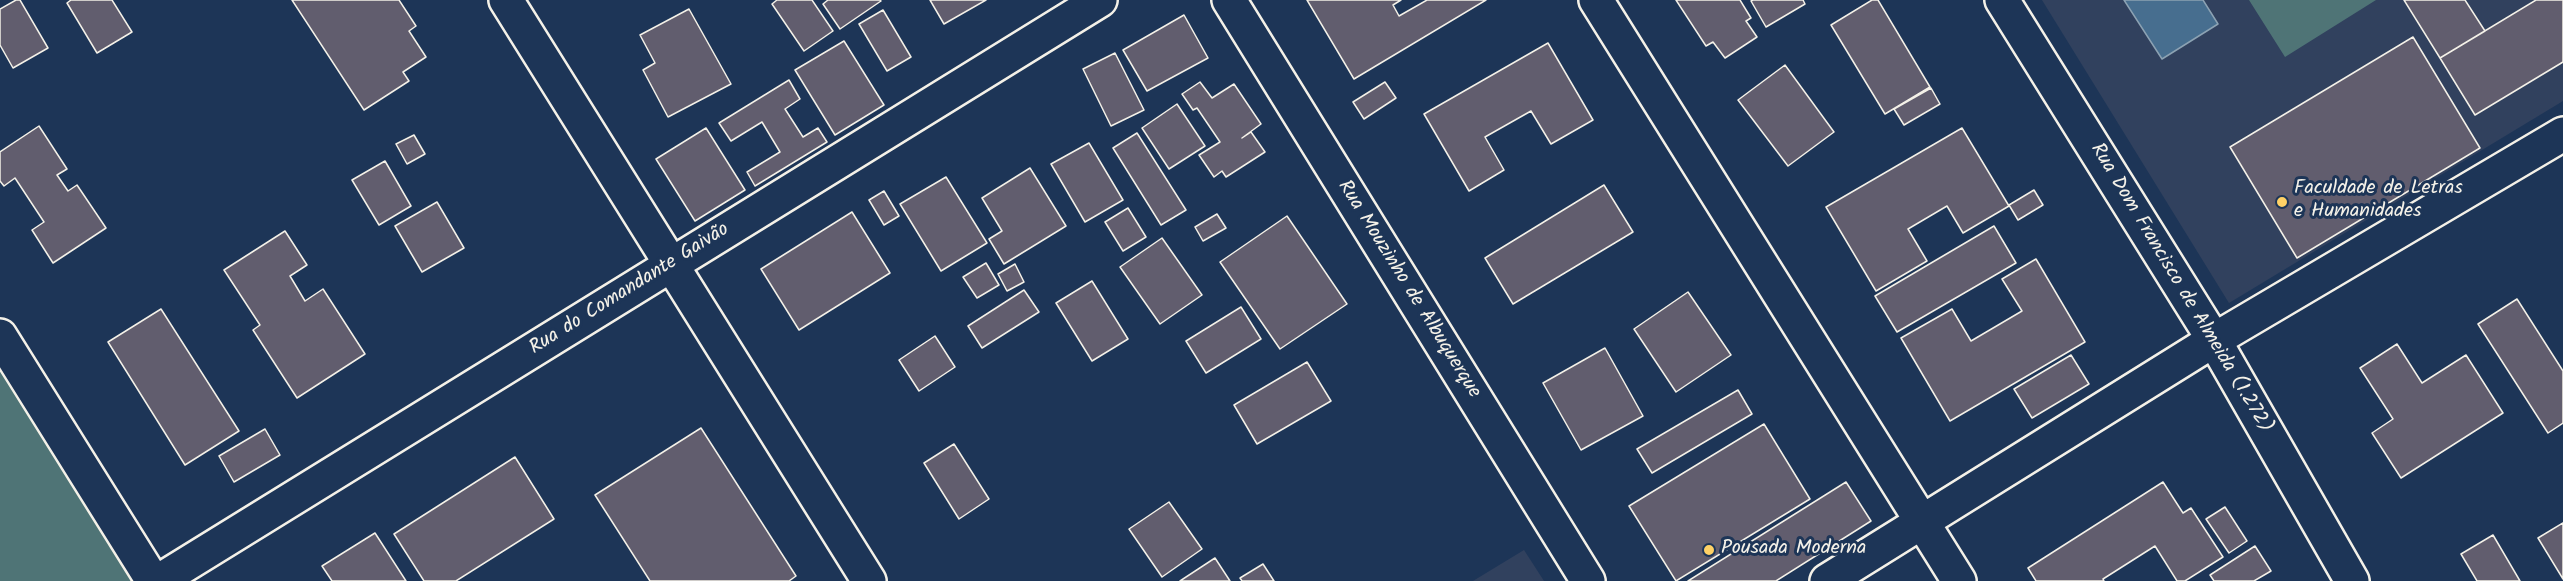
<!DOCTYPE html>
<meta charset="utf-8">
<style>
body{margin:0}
canvas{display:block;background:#1d3557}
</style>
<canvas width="2563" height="581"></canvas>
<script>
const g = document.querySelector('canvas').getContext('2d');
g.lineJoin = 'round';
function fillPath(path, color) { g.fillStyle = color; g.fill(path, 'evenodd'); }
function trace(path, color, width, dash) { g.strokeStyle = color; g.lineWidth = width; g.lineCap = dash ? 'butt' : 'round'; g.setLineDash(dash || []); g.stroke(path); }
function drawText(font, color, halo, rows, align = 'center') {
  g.font = font + ' Kalam,sans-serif'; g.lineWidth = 6; g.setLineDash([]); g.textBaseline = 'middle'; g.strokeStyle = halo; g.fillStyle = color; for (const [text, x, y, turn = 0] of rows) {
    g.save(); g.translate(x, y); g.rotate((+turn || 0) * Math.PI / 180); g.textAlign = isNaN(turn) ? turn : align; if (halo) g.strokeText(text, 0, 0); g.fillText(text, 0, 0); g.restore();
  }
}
const built = new Path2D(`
 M2042 0H2563V101L2229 303Z
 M1524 550 1544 581H1473Z`);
const green = new Path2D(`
 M2249 0H2376L2285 57Z
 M0 366 133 581H0Z`);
const water = new Path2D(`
 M2124 0H2203L2218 24 2162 59Z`);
const building = new Path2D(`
 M16 0H20L48 48 13 68 0 45V9Z
 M71 0H112L132 32 97 53 67 3Z
 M292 0H399L416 26 409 31 426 57 403 72 409 81 364 110Z
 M777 0H812L833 31 804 51 772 4Z
 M828 0H880L881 1 840 29 823 4Z
 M930 0H986L944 24Z
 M1307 0H1401L1393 5 1399 16 1427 0H1486L1354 79Z
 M1676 0H1740L1751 18 1746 21 1757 37 1725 58 1713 42 1706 46Z
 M1753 0H1803L1805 4 1766 27 1751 1Z
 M1872 0H1878L1930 87 1885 114 1831 25Z
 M2404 0H2465L2485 31 2440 58Z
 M2536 0H2563V62L2475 115 2440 58Z
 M689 9 731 84 668 117 643 70 655 63 640 35Z
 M883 10 911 57 887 71 859 24Z
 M1184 15 1208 58 1147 91 1123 50Z
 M2413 37 2480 148 2297 258 2230 147Z
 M844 41 884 105 835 135 795 70Z
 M1548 43 1593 120 1551 144 1531 111 1485 137 1504 170 1469 191 1424 114Z
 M1115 53 1144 110 1111 126 1083 69Z
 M1785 65 1834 132 1788 166 1738 100Z
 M789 80 800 99 785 109 803 137 818 128 827 142 755 186 747 172 780 152 762 122 731 141 719 123Z
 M1200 82 1212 98 1234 84 1261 124 1242 138 1251 132 1265 152 1226 177 1222 171 1214 177 1199 155 1220 142 1197 108 1193 110 1182 94Z
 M1385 82 1396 98 1364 119 1353 102Z
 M1931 88 1940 104 1904 125 1894 109Z
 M1177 104 1205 146 1169 169 1142 128Z
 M39 126 67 169 57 175 68 191 77 185 106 228 53 263 32 230 44 222 15 178 4 186 0 181V152Z
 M706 128 745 190 695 221 656 159Z
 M1962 128 2009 206 1963 233 1947 206 1908 229 1927 261 1876 291 1826 207Z
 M1137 133 1186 210 1161 225 1113 148Z
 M414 135 425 154 407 164 396 144Z
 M1089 143 1123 200 1085 222 1051 164Z
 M385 161 411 206 379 225 352 180Z
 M1030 168 1066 226 1004 264 989 239 1002 231 982 198Z
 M946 177 987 243 941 271 900 204Z
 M1604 185 1633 232 1513 304 1485 258Z
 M2034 190 2043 205 2018 220 2009 205Z
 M884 191 899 216 884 225 869 200Z
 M437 202 464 248 422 272 395 226Z
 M1128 208 1146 237 1123 251 1105 222Z
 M852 212 890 273 799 330 761 269Z
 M1217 214 1226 228 1203 241 1195 227Z
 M1287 216 1347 304 1280 349 1220 262Z
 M1994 226 2016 263 1897 332 1875 296Z
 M285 231 307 265 290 276 305 301 323 289 365 354 297 398 253 330 260 325 224 270Z
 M1162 238 1202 295 1160 324 1120 267Z
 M2036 259 2085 342 1950 421 1901 338 1952 309 1971 341 2022 311 2002 279Z
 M986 263 999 285 977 298 963 277Z
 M1015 264 1024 282 1007 291 998 274Z
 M1092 281 1128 339 1092 361 1056 303Z
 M1024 290 1039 312 982 348 968 326Z
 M1688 292 1731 355 1676 392 1634 329Z
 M2517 299 2563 371V423L2548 433 2478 324Z
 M1241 307 1261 339 1206 373 1186 341Z
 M161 309 239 431 185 465 108 342Z
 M935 336 955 367 919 391 899 360Z
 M2397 344 2422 383 2466 355 2503 413 2401 478 2372 433 2393 419 2360 368Z
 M1605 348 1643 416 1581 450 1543 383Z
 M2071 355 2089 384 2032 418 2014 389Z
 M1307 362 1331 401 1257 444 1234 405Z
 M1738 390 1752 414 1652 473 1637 449Z
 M1764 424 1810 499 1676 581 1629 506Z
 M701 428 796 576 789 581H650L595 495Z
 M265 429 280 455 234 482 219 456Z
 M954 444 989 499 959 519 924 463Z
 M515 457 554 519 456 581H424L394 534Z
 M1846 482 1871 521 1776 581H1688Z
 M2163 482 2183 513 2191 508 2223 557 2185 581H2177L2155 546 2103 579 2104 581H2036L2028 568Z
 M1169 502 1202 549 1162 577 1129 529Z
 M2225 507 2247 541 2229 553 2206 519Z
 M2563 523V579L2538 538Z
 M375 533 406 581H332L322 566Z
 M2493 535 2520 581H2477L2461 554Z
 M2255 546 2271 571 2254 581H2214L2210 575Z
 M1215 558 1230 581H1180Z
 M1263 564 1274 581H1242L1240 578Z`);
const minor = new Path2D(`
 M506 0 869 581
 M1229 0 1588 581
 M1596 0 1959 581
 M2002 0 2214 340 2352 581
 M0 336 153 581
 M159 581 1100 0
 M1827 581 2214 340 2563 134`);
const markers = [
 [2282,202,6,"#ffd166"],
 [1709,550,6,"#ffd166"]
];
const poiNames = [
 ["Faculdade de Letras",2294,190],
 ["e Humanidades",2294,213],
 ["Pousada Moderna",1721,550]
];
const streetNames = [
 ["Rua Dom Francisco de Almeida (1.272)",2180,289,59],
 ["Rua do Comandante Gaivão",630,290,-32],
 ["Rua Mouzinho de Albuquerque",1408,290,58]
];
fillPath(built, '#31415e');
fillPath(green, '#4f7476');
fillPath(water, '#476e8f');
trace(water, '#8ca2b3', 1.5);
fillPath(building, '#615d6e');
trace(building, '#f4f1e8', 1.5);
trace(minor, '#f4f1e8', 38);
trace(minor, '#1d3557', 33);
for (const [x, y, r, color] of markers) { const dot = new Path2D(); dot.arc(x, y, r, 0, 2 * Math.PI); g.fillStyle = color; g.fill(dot); trace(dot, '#1d3557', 2); }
drawText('20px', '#f4f1e8', '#1d3557', poiNames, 'left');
drawText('20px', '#f4f1e8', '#1d3557', streetNames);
</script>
